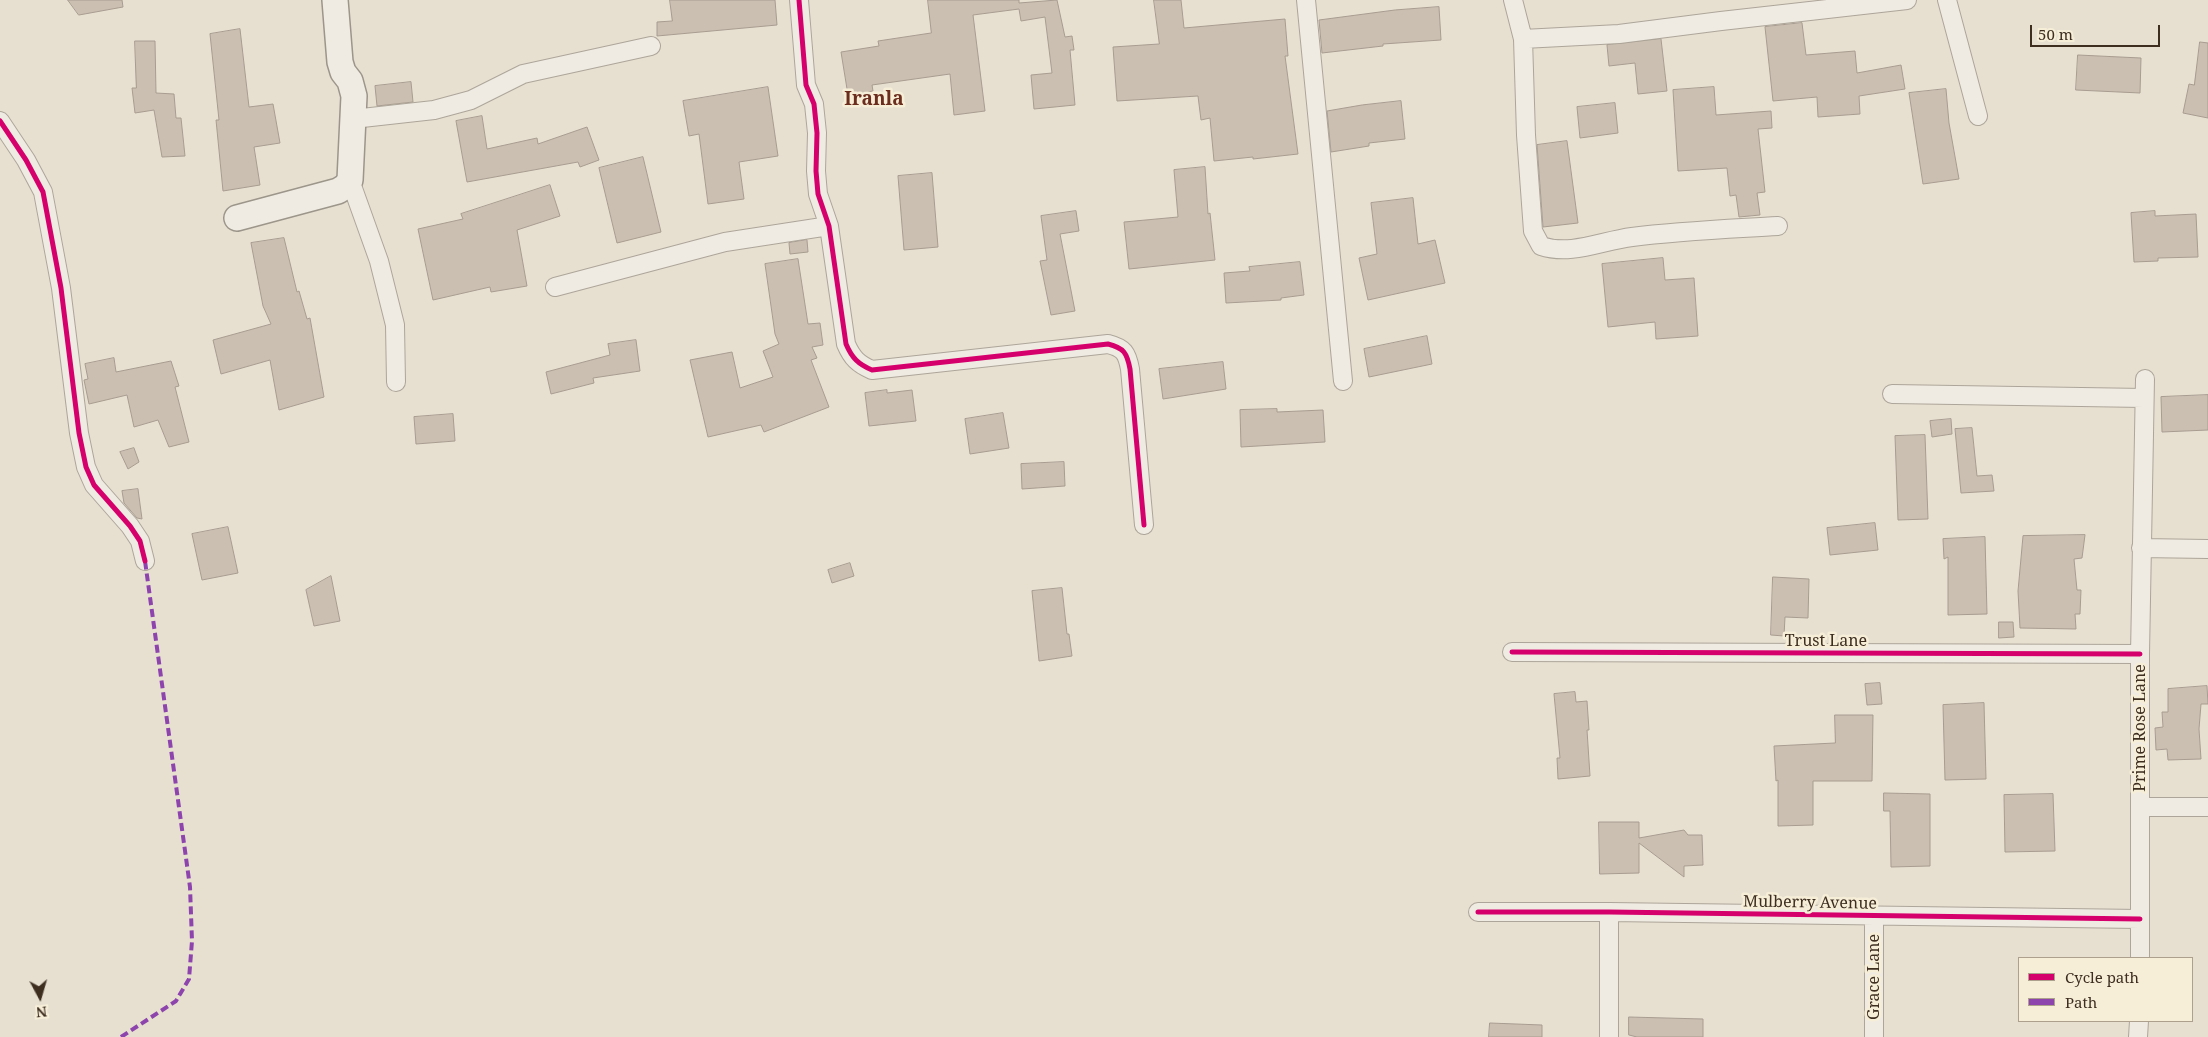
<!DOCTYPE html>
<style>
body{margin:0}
#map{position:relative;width:2208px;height:1037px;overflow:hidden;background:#e7e0d1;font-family:"Noto Serif",serif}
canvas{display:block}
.legend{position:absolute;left:2018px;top:957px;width:175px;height:65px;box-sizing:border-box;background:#f7eed8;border:1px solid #ada18e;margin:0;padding:6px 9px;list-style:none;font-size:15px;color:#3d2e20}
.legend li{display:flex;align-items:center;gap:10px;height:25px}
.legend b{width:25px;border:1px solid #ada18e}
.north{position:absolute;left:15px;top:972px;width:50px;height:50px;-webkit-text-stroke:4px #f7eed8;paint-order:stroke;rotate:174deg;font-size:14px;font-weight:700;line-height:20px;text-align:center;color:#3d2e20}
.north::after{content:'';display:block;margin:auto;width:18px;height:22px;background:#3d2e20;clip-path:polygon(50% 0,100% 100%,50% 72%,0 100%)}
.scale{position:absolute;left:2030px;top:25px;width:130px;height:22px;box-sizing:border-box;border:2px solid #3d2e20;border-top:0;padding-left:6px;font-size:15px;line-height:18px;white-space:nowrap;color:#3d2e20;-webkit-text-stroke:4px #f7eed8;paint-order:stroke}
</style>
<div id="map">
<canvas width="2208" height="1037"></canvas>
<ul class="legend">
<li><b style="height:6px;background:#d6006c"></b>Cycle path</li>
<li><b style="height:6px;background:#8e44ad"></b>Path</li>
</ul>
<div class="north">N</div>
<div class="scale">50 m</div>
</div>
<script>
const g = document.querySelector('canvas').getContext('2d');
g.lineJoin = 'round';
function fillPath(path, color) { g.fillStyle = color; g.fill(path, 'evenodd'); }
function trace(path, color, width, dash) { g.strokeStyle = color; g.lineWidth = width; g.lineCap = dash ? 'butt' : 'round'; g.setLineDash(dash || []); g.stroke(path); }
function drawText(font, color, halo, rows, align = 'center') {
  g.font = font + ' "Noto Serif",serif'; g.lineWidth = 5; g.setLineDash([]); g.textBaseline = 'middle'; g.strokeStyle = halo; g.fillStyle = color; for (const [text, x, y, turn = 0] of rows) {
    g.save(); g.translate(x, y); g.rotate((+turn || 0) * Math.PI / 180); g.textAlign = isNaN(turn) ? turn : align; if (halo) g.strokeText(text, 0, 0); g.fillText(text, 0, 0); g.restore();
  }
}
const building = new Path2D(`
 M68 0H122L123 7 79 15Z
 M670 0H775L777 25 657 36V22L672 21Z
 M928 0H1019V3L1057 0 1065 37 1072 36 1074 50H1070L1075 105 1034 109 1031 75 1052 73 1045 17 1021 21 1019 9 973 15 985 111 954 115 950 74 872 85 873 91 848 95 841 52 879 46 878 41 931 33Z
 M1154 0H1181L1184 28 1285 19 1288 56H1285L1298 154 1253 159V157L1214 161 1210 118 1201 120 1198 96 1117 101 1113 47 1159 44Z
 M1439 7 1441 40 1383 44V46L1322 53 1319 20 1395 10Z
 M1802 23 1806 55 1855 51 1857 73 1901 65 1905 89 1859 96 1860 114 1818 117 1817 97 1773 101 1765 27Z
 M240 29 249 107 273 104 280 143 254 147 260 185 223 191 216 120H219L210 34Z
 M1661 39 1667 91 1638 94 1635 63 1609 66 1607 45Z
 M135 41H155L156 93 174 94 176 118H181L185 156 162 157 154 110 135 113 132 88H136Z
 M2200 42 2208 43V118L2183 113 2189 84 2194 85Z
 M2078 55 2141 58 2140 93 2076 90Z
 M411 82 413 102 377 106 375 86Z
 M768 87 778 156 739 162 744 199 708 204 699 134 689 136 683 101Z
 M1714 87 1716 115 1771 111 1772 128 1758 129 1765 192 1757 193 1760 215 1739 217 1736 195 1730 196 1727 168 1678 171 1673 90Z
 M1946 89 1949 123 1959 179 1923 184 1909 93Z
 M1401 101 1405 139 1369 143V146L1331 152 1327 111 1362 105Z
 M1615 103 1618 133 1580 138 1577 107Z
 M482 116 487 149 537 138 538 144 587 127 599 160 580 167 578 162 467 182 456 121Z
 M1567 141 1578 223 1543 227 1537 145Z
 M643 157 661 232 617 243 599 168Z
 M1205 167 1208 214 1210 213 1215 260 1129 269 1124 222 1178 217 1174 170Z
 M932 173 938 247 904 250 898 176Z
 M550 185 560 216 517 230 527 286 491 292 490 287 433 300 418 229 463 219 461 214Z
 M1413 198 1418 244 1435 240 1445 283 1368 300 1359 258 1377 254 1371 203Z
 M1076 211 1079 231 1060 234 1075 311 1051 315 1040 261 1047 260 1041 216Z
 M2155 211V216L2196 214 2198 257 2158 258V261L2134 262 2131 213Z
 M284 238 297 292 299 291 307 319 310 318 324 397 279 410 270 360 221 374 213 340 271 324 263 306 251 243Z
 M807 240 808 252 790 254 789 243Z
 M1663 258 1665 280 1694 278 1698 336 1656 339 1655 322 1608 327 1602 264Z
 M798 259 808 324 820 323 823 345 812 347 817 358 811 360 829 407 764 432 761 425 708 437 690 360 732 352 740 388 773 377 763 351 779 344 775 334 765 264Z
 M1300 262 1304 295 1281 298V300L1226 303 1224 273 1250 271 1249 267Z
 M1427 336 1432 364 1369 377 1364 349Z
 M636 340 640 371 593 378 594 383 551 394 546 372 610 355 608 344Z
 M114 358 116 372 171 361 179 386 175 387 189 442 169 447 158 420 134 427 127 395 89 404 84 380 88 379 85 364Z
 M1223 362 1226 389 1163 399 1159 369Z
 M887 390V393L912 390 916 421 869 426 865 393Z
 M2208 395V430L2162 432 2161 397Z
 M1277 409V412L1323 410 1325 442 1241 447 1240 410Z
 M1003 413 1009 448 970 454 965 419Z
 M453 414 455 441 416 444 414 417Z
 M1951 419 1952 434 1932 437 1930 421Z
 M1972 428 1977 476 1992 475 1994 491 1961 493 1955 429Z
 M1925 435 1928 519 1898 520 1895 436Z
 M134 448 139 462 128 469 120 452Z
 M1064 462 1065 486 1022 489 1021 464Z
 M138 489 142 519 137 518 124 503 122 491Z
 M1875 523 1878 550 1830 555 1827 528Z
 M228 527 238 573 202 580 192 534Z
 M2085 535 2082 558 2074 559 2077 590H2081L2080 614H2075L2076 629 2020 628 2018 591 2023 536Z
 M1985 537 1987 614 1948 615V557L1944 559 1943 539Z
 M850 563 854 576 832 583 828 570Z
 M331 576 340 621 314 626 306 590Z
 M1773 577 1809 579 1808 618 1785 617 1784 636 1771 635Z
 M1062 588 1067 634H1069L1072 656 1039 661 1032 591Z
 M1999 622H2013L2014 637 1999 638Z
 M1880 683 1882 704 1867 705 1865 684Z
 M2207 686 2208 704H2201L2199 729 2201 759 2168 760 2167 749 2156 750 2155 728 2163 727 2162 712H2168V689Z
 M1575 692 1576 702 1587 701 1589 730H1587L1590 776 1558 779 1557 758H1560L1554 694Z
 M1984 703 1986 779 1945 780 1943 705Z
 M1835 715H1873L1872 781H1813V825L1778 826V780L1776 781 1774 746 1835 743Z
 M1884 793 1930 794V866L1891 867 1890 811H1884Z
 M2053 794 2055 851 2005 852 2004 795Z
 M1599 822H1639V838L1684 830 1688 835H1702L1703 865 1684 866V877L1639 843V873L1600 874Z
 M1629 1017 1703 1019V1037H1637L1629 1035Z
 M1490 1023 1542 1025V1037H1489Z`);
const street = new Path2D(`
 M799 0 806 85 814 104 817 133 816 171 818 194 829 226 846 344C852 358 858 364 872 370L1108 344C1124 348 1127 353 1130 369L1144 525
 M1306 0 1343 381
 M1513 0 1523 39 1619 34 1721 21 1907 0
 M1947 0 1978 116
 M1523 39 1526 135 1533 231 1541 246C1571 256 1601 241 1632 237 1680 231 1730 229 1778 226
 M353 119 434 110 471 100 523 74 651 46
 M0 121 26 160 43 192 61 288 79 433 86 467 94 485 130 526 140 541 145 561
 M350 180 379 261 395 325 396 382
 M555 287 725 242 829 226
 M1892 394 2144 398
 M2141 548 2208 549
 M1512 652 2140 654
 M2141 807H2208
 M1478 912H1609L2140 919
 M1609 912V1037
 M2140 958V654L2145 379
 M1874 1037V917
 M2138 1037 2139 1021`);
const secondary = new Path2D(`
 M237 218 338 191 346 186 350 180 354 96 350 81 343 72 340 62 335 0`);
const quiet = new Path2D(`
 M121 1037 176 1001 189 979 192 941 190 887 145 561`);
const cycleway = new Path2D(`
 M799 0 806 85 814 104 817 133 816 171 818 194 829 226 846 344C852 358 858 364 872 370L1108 344C1124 348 1127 353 1130 369L1144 525
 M0 121 26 160 43 192 61 288 79 433 86 467 94 485 130 526 140 541 145 561
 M1512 652 2140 654
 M1478 912H1609L2140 919`);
const streetNames = [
 ["Trust Lane",1826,641],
 ["Prime Rose Lane",2140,728,-90],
 ["Mulberry Avenue",1810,903,1],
 ["Grace Lane",1874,977,-90]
];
const quarterNames = [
 ["Iranla",874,100]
];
fillPath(building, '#cbbfb2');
trace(building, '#a89c90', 1);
trace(street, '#ada599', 20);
trace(secondary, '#9c958a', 28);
trace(street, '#efebe3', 18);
trace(secondary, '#efebe3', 25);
trace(quiet, '#8e44ad', 4, [8, 4]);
trace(cycleway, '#d6006c', 5);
drawText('16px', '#3d2e20', '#f7eed8', streetNames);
drawText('bold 19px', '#6b2e1e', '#f7eed8', quarterNames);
</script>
